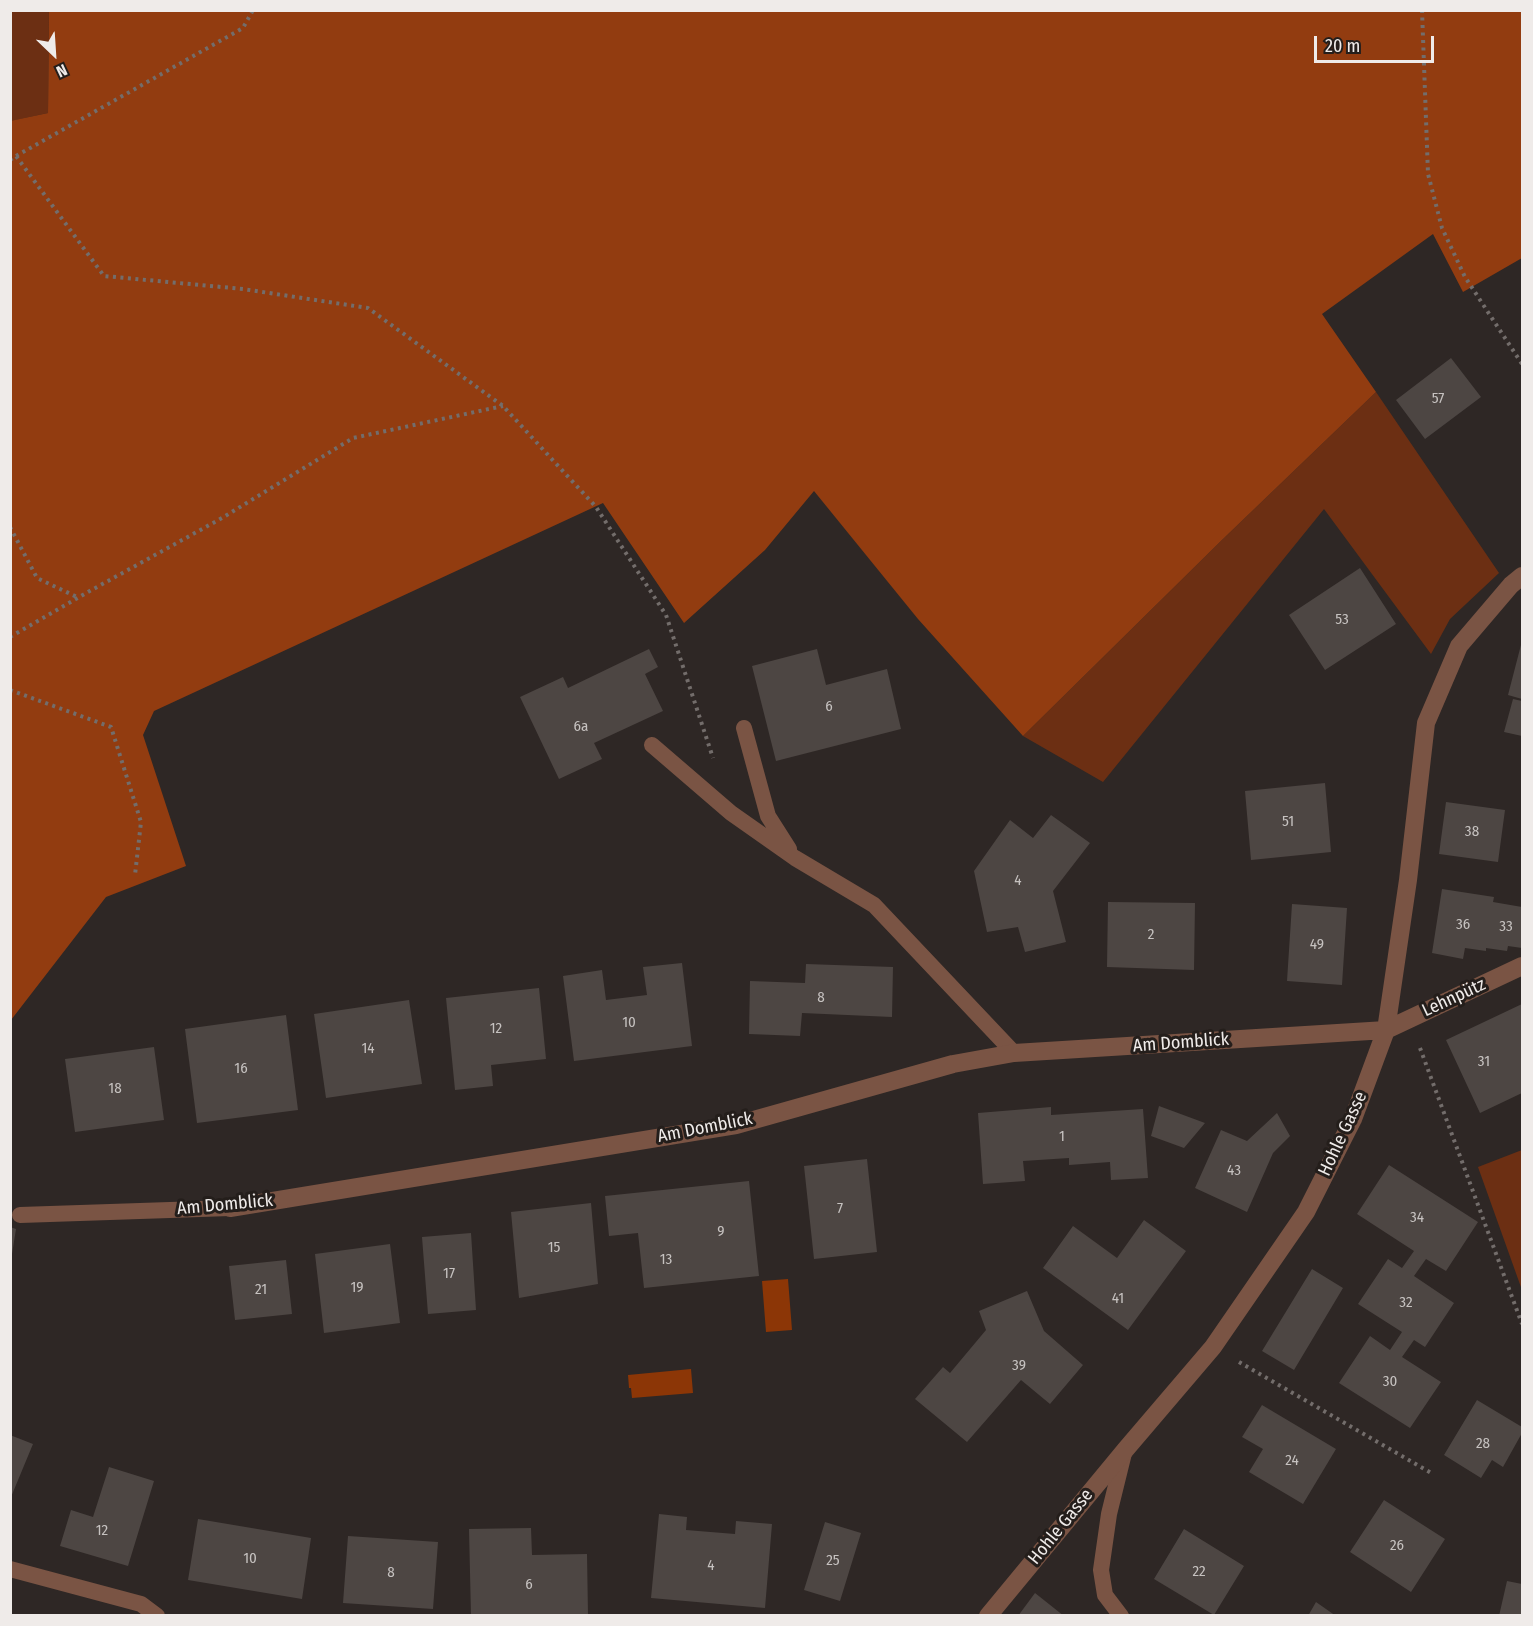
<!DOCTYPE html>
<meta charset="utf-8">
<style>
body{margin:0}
#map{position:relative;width:1533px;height:1626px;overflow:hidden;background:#2e2725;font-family:"Fira Sans Condensed",sans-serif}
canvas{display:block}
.frame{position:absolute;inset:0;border:12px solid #efebe9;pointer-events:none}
.north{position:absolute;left:24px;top:24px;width:60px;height:60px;-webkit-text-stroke:4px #241e1b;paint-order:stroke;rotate:155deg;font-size:16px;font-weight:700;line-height:24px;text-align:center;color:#efebe9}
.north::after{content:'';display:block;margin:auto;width:21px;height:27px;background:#efebe9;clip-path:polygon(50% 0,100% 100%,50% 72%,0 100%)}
.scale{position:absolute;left:1314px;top:36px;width:120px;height:27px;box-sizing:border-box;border:3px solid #efebe9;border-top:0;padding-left:8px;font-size:18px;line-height:21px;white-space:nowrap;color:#efebe9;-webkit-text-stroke:4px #241e1b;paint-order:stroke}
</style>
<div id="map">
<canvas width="1533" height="1626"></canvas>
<div class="frame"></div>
<div class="north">N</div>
<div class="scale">20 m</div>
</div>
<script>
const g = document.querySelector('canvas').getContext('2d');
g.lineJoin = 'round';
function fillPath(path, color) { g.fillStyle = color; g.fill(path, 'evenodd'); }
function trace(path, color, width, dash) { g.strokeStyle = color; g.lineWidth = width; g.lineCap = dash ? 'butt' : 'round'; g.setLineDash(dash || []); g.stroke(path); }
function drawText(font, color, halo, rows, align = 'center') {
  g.font = font + ' "Fira Sans Condensed",sans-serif'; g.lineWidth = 6; g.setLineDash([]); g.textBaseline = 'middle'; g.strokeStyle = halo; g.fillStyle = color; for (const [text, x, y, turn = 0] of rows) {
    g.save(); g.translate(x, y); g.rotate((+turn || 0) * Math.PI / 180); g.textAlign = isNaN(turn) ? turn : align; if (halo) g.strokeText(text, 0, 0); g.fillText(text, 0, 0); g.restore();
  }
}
const green = new Path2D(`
 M10 11H49L48 113 11 121Z
 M1376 392 1499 573 1450 619 1431 654 1324 509 1103 782 1023 736 1223 539Z
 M1522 1150V1290L1478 1167Z`);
const forest = new Path2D(`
 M49 11H1522V258L1463 292 1433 234 1322 314 1376 392 1223 539 1023 736 918 619 814 491 765 550 684 623 603 503 154 711 143 735 186 866 106 897 11 1020 10 121 48 113Z`);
const water = new Path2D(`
 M788 1279 792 1330 766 1332 762 1281Z
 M691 1369 693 1393 632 1398 631 1388H629L628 1375Z`);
const building = new Path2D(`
 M1451 358 1481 397 1425 439 1396 400Z
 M1360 568 1396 624 1325 670 1289 615Z
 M1522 641V699L1508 695Z
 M649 649 658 667 645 674 663 711 594 743 602 759 559 779 520 697 563 677 568 688Z
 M817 649 826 685 887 669 901 729 776 761 752 666Z
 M1513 699 1522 701V736L1504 732Z
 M1325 783 1331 852 1251 860 1245 791Z
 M1446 802 1505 810 1498 862 1439 854Z
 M1051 815 1090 843 1053 891 1066 942 1025 952 1018 927 987 932 974 871 1010 820 1033 838Z
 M1442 889 1494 897 1493 902 1522 907V948L1508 946 1507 951 1486 948V951L1465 948 1463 959 1432 953Z
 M1108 902 1195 903 1194 970 1107 967Z
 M1292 904 1347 908 1342 985 1287 981Z
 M682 963 692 1046 574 1061 563 976 602 970 606 1000 647 995 643 967Z
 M806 964 893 967 892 1017 802 1013 800 1036 749 1034 750 981 805 983Z
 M539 988 546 1059 491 1065 493 1086 455 1090 446 998Z
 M409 1000 422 1084 326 1098 314 1014Z
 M1522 1004V1093L1480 1113 1446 1040Z
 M286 1015 298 1110 197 1123 185 1029Z
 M154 1047 164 1120 75 1132 65 1059Z
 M1159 1106 1205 1123 1184 1148 1151 1136Z
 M1051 1107V1115L1143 1109 1148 1178 1111 1180 1110 1162 1069 1165V1158L1023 1161 1025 1181 983 1184 978 1113Z
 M1277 1113 1290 1136 1273 1153 1247 1212 1195 1188 1221 1130 1247 1141Z
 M867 1159 877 1252 814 1259 804 1166Z
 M1389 1165 1478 1222 1446 1271 1426 1259 1414 1276 1454 1303 1425 1347 1414 1340 1402 1357 1441 1382 1410 1428 1339 1383 1370 1336 1390 1350 1402 1332 1358 1304 1388 1259 1402 1268 1414 1251 1357 1214Z
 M749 1181 759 1276 644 1288 638 1233 609 1236 605 1196Z
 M591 1203 598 1284 519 1298 511 1212Z
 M1144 1220 1186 1251 1128 1330 1043 1268 1073 1226 1117 1258Z
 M10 1227 16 1229 12 1254H10Z
 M471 1233 476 1310 428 1314 422 1237Z
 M390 1244 400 1323 324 1333 315 1254Z
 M286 1260 292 1314 235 1320 229 1266Z
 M1312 1269 1343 1288 1294 1370 1262 1351Z
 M1027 1291 1044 1331 1083 1365 1050 1404 1021 1380 967 1442 915 1399 943 1367 950 1373 986 1330 979 1311Z
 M1477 1400 1522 1427V1433L1503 1467 1492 1460 1481 1478 1444 1455Z
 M1262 1405 1336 1449 1303 1504 1249 1472 1263 1449 1242 1437Z
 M10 1435 33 1444 11 1497H10Z
 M109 1467 154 1481 128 1566 60 1546 71 1510 93 1517Z
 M1384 1500 1445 1539 1411 1592 1350 1552Z
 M659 1514 687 1517 686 1530 735 1534 736 1521 772 1524 765 1608 651 1598Z
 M198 1519 311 1538 302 1599 188 1580Z
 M825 1522 861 1533 840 1601 804 1590Z
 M531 1528 532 1555 587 1554 588 1615 471 1616 469 1529Z
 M1184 1529 1244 1566 1214 1615 1154 1579Z
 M348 1536 438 1542 433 1609 343 1603Z
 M1507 1581 1522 1584V1616H1499Z
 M1035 1593 1064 1616H1018Z
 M1316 1602 1336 1616H1308Z`);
const path = new Path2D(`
 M1422 10 1428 174 1442 228 1465 277 1522 364
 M16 156 243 28 253 10
 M10 160 16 156 104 276 243 289 368 308 503 406 596 507 666 615 713 758
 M10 527 37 578 79 598
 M10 637 88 592 222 518 353 438 503 406
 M10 690 111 727 141 822 135 875
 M1420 1048 1522 1324
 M1239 1362 1433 1474`);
const lane = new Path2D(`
 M744 728 768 816 789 849
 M652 745 731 813 795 858 874 905 1014 1053
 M20 1215 230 1208
 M10 1569 141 1604 157 1616
 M1121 1616 1105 1595 1101 1570 1109 1514 1125 1449`);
const street = new Path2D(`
 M230 1208 736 1125 953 1064 1014 1053 1386 1030 1522 966
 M988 1616 1126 1449 1213 1347 1306 1212 1353 1119 1386 1030 1408 880 1426 723 1459 646 1511 585 1522 576`);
const numberNames = [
 ["57",1438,399],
 ["53",1342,620],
 ["6",829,707],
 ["6a",581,727],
 ["51",1288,822],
 ["38",1472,832],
 ["4",1018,881],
 ["36",1463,925],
 ["33",1506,927],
 ["2",1151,935],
 ["49",1317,945],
 ["8",821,998],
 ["10",629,1023],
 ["12",496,1029],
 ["14",368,1049],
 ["31",1484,1062],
 ["16",241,1069],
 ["18",115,1089],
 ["1",1062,1137],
 ["43",1234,1171],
 ["7",840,1209],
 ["34",1417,1218],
 ["9",721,1232],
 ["15",554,1248],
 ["13",666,1260],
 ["17",449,1274],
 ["19",357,1288],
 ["21",261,1290],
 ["41",1118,1299],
 ["32",1406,1303],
 ["39",1019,1366],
 ["30",1390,1382],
 ["28",1483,1444],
 ["24",1292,1461],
 ["12",102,1531],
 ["26",1397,1546],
 ["10",250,1559],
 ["25",833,1561],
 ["4",711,1566],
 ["22",1199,1572],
 ["8",391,1573],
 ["6",529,1585]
];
const streetNames = [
 ["Lehnpütz",1454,998,-25],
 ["Am Domblick",1181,1043,-4],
 ["Am Domblick",705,1128,-11],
 ["Hohle Gasse",1343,1134,-65],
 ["Am Domblick",225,1205,-5],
 ["Hohle Gasse",1061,1527,-51]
];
fillPath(green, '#6c2f13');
fillPath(forest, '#923c10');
fillPath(water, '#8c3606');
fillPath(building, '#4d4643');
trace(path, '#736d6b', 4, [3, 4.5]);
trace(lane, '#7a5444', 16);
trace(street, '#7a5444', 18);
drawText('15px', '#c6c2c0', null, numberNames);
drawText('18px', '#efebe9', '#241e1b', streetNames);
</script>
